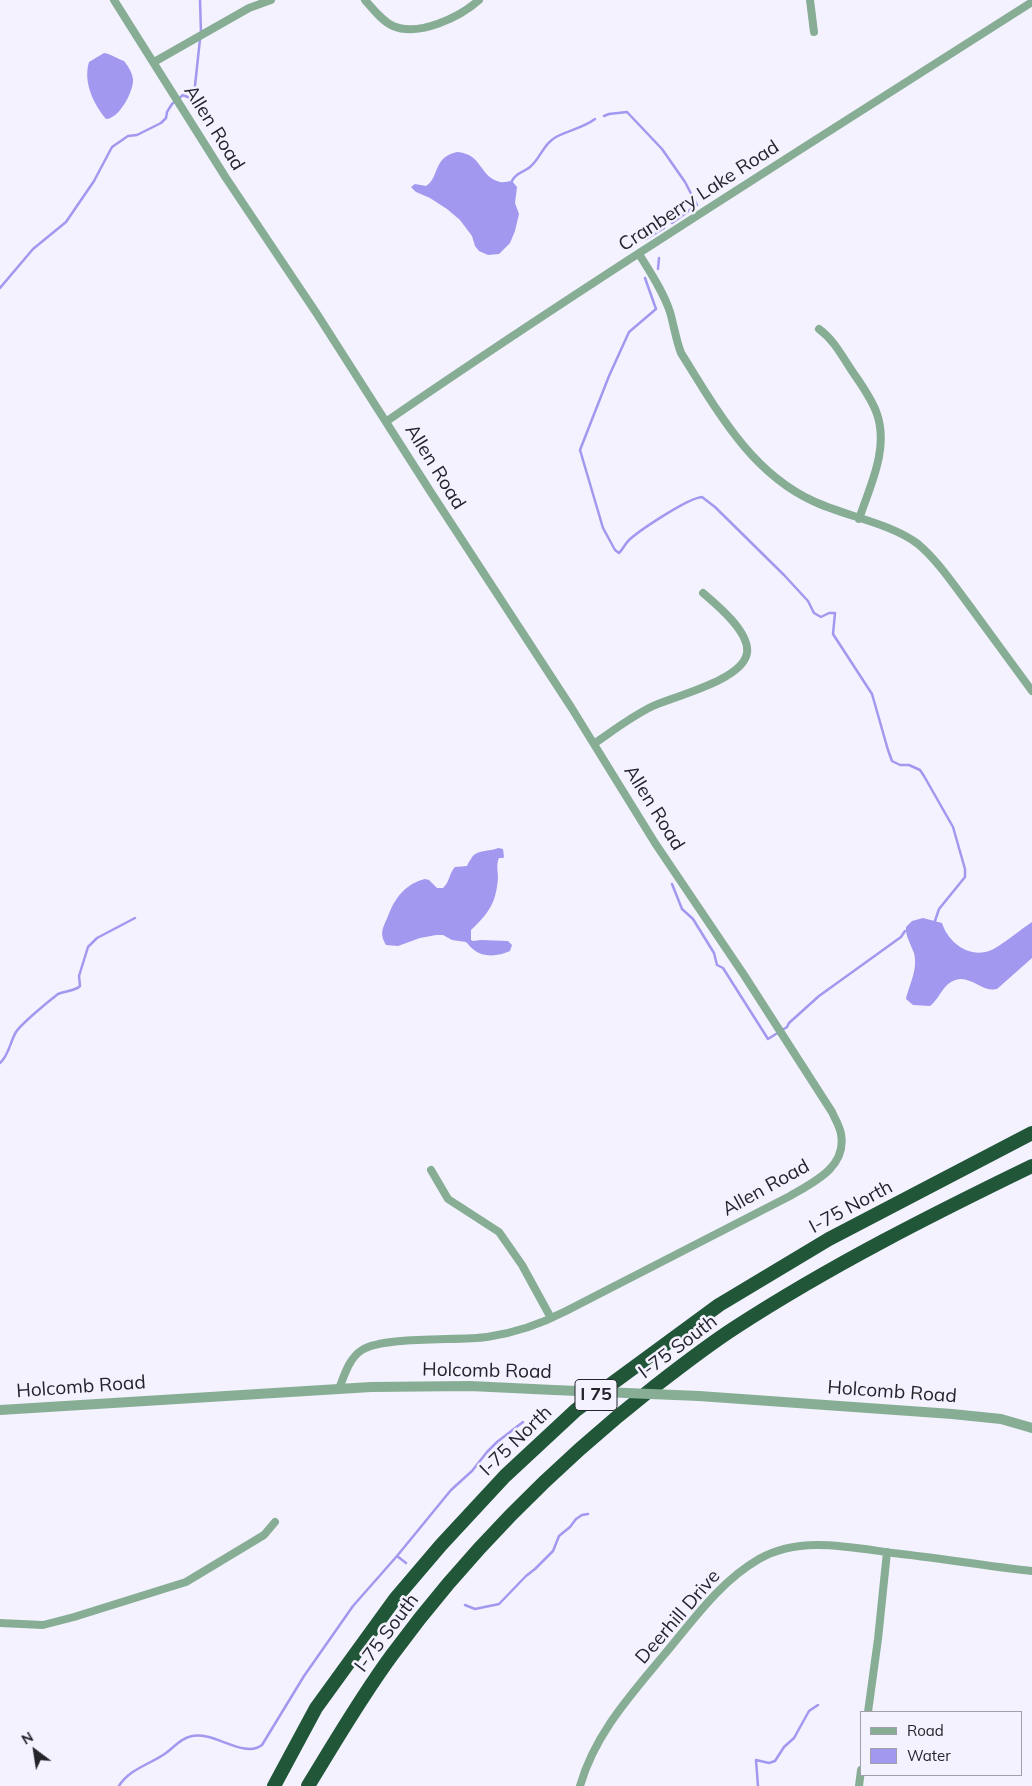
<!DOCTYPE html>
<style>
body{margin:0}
#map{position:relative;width:1032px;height:1786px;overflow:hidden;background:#f3f2fe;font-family:Mulish,sans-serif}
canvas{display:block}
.legend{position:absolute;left:860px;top:1711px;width:162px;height:65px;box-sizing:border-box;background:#f3f2fe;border:1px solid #a0a0aa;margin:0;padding:6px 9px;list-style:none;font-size:15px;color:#24242b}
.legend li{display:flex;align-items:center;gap:10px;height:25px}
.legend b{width:25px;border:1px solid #a0a0aa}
.north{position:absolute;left:10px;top:1726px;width:50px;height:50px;-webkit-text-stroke:4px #f3f2fe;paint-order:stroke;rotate:329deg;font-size:14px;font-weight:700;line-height:20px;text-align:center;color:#24242b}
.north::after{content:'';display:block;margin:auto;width:18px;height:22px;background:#24242b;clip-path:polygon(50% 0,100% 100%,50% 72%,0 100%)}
</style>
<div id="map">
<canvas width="1032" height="1786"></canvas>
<ul class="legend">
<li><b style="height:6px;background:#87ae95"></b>Road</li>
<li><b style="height:14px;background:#a298ef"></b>Water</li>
</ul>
<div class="north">N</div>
</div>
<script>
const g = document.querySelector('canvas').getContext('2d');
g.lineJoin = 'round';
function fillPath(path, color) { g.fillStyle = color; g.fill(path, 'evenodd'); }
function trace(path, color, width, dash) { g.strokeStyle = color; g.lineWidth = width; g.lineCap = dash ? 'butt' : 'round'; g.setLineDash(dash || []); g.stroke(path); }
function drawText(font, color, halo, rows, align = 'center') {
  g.font = font + ' Mulish,sans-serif'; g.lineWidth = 5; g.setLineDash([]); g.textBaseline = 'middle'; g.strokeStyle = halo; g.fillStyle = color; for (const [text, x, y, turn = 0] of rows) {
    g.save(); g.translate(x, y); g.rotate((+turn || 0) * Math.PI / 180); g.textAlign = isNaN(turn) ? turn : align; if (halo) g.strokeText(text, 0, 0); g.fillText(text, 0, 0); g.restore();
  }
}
const water = new Path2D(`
 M104 53C112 54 117 59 124 61 128 66 132 72 133 79 134 91 119 119 106 119 93 103 83 82 89 62Z
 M457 152C483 154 479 177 500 182 504 183 508 181 512 181L517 187 515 203 519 214 515 231 510 243 499 254 488 255 479 251 475 246 472 236 460 220 447 209 430 198 416 192 411 187 415 184 426 186C440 177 432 158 457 152Z
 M498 848 503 849 504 857 503 858H499C496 864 498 871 498 878 496 903 489 913 471 930V940L473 941 481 940 508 941 512 945 510 951C499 956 484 958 474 950 471 948 469 945 466 942L452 940 443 935H436L420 938 398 946 386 945C379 933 383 928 388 916 395 898 405 884 425 879L429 880 437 888H443C450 882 449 873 455 867L467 866C468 864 469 861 471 859 476 849 489 852 498 848Z
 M923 918 942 923C948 942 968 958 989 951 999 948 1021 929 1032 922V958L997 989C981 993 968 971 951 982 942 987 939 999 930 1006L913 1005 906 999C910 982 918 970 914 953 911 945 905 935 906 927L912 921Z`);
const stream = new Path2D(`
 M200 0 201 33
 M604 116 609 114 627 112 662 149 685 182 697 205 672 223
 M512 181C515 173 524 172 530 167 541 158 543 144 556 137 569 130 583 128 595 119
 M646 239 664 228
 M658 269 659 258
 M645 278 656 309 629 332 609 376 580 450 603 528 615 550 619 553C623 549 625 544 629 540 640 530 688 498 702 497L715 507 784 575 808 601 814 613 821 617 829 613H835L833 634 872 694 888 750 892 761 900 765H909L920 770 924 776 953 827 965 869V877L939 909 935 921
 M0 288 33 249 66 222 94 181 112 147 128 136 137 135 161 123 166 118 167 112 172 104 183 95 190 98 194 95 200 39
 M672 884 682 909 693 919 714 953 717 965 723 968 768 1039 787 1027 789 1023 819 996 901 937 905 931
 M0 1063C9 1055 10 1042 16 1032 22 1023 49 1001 58 994 65 991 75 991 80 986L79 976 88 947 97 938 135 918
 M397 1556 406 1563
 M465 1605 475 1609 499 1604 526 1576 535 1569 553 1551 559 1536 570 1527 576 1519 582 1515 588 1514
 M119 1786C129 1769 151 1764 166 1753 174 1747 181 1738 192 1736 214 1731 244 1759 262 1745L304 1676 353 1606 397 1556 451 1490 472 1471 487 1452 497 1442 523 1422
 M758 1786 756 1760 769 1763 775 1761 784 1747 794 1738 809 1711 818 1705`);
const minor = new Path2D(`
 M114 0 226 178 317 314 432 494 571 707 655 843 744 975 832 1112C835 1119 840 1127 841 1134 847 1167 814 1182 790 1196L566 1311C541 1324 515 1333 487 1337 457 1341 384 1336 362 1350 349 1358 344 1376 339 1389
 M365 0C373 9 382 21 393 26 419 37 460 17 479 0
 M810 0 814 32
 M154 62 249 8 271 0
 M639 254C650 272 663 291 670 312 674 326 676 340 681 353 717 410 750 472 813 501 844 516 891 523 918 544 938 561 953 584 969 605 990 634 1011 662 1032 691
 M819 329C834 340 842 356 852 371 861 384 872 399 877 414 889 449 870 486 859 519
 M387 421C598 276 816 140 1032 2
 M595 743C614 730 632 716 653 706 675 696 743 680 747 653 750 632 717 605 703 593
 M431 1170 448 1199 499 1232 522 1265 551 1318
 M0 1623 43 1625 74 1617 186 1582 264 1535 275 1522
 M868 1712 878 1639 887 1552
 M580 1786C595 1734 630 1696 663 1656 692 1622 719 1582 759 1559 800 1536 848 1547 893 1553 939 1558 985 1566 1032 1571
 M859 1786 861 1770`);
const tertiary = new Path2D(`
 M699 1396 952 1414 1001 1419 1032 1428
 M0 1410 371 1387 470 1386 554 1390`);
const motorway = new Path2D(`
 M274 1786 316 1708 395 1599 441 1545 505 1476 576 1410 719 1305 829 1239 1032 1133
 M308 1786C335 1742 361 1697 392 1655 466 1554 556 1464 654 1387 681 1366 708 1345 736 1327 830 1266 931 1215 1032 1166`);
const tertiaryBridge = new Path2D(`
 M554 1390 699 1396`);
const shields = [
 [596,1395,42]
];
const shieldNames = [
 ["I 75",596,1395]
];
const streetNames = [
 ["Allen Road",214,128,58],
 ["Cranberry Lake Road",699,196,-33],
 ["Allen Road",435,467,58],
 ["Allen Road",654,808,58],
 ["Allen Road",766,1188,-29],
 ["I-75 North",851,1207,-28],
 ["I-75 South",678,1347,-37],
 ["Holcomb Road",487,1371,1],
 ["Holcomb Road",81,1387,-4],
 ["Holcomb Road",892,1392,4],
 ["I-75 North",516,1441,-44],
 ["Deerhill Drive",678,1617,-49],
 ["I-75 South",387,1633,-53]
];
fillPath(water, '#a298ef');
trace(stream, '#a298ef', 2.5);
trace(minor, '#87ae95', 8);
trace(tertiary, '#87ae95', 10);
trace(motorway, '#215639', 14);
trace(tertiaryBridge, '#87ae95', 10);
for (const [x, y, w] of shields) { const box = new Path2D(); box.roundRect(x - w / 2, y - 15.5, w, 31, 4); g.fillStyle = '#f3f2fe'; g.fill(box); trace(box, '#24242b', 1); }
drawText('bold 18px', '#24242b', null, shieldNames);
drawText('19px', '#24242b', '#f3f2fe', streetNames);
</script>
